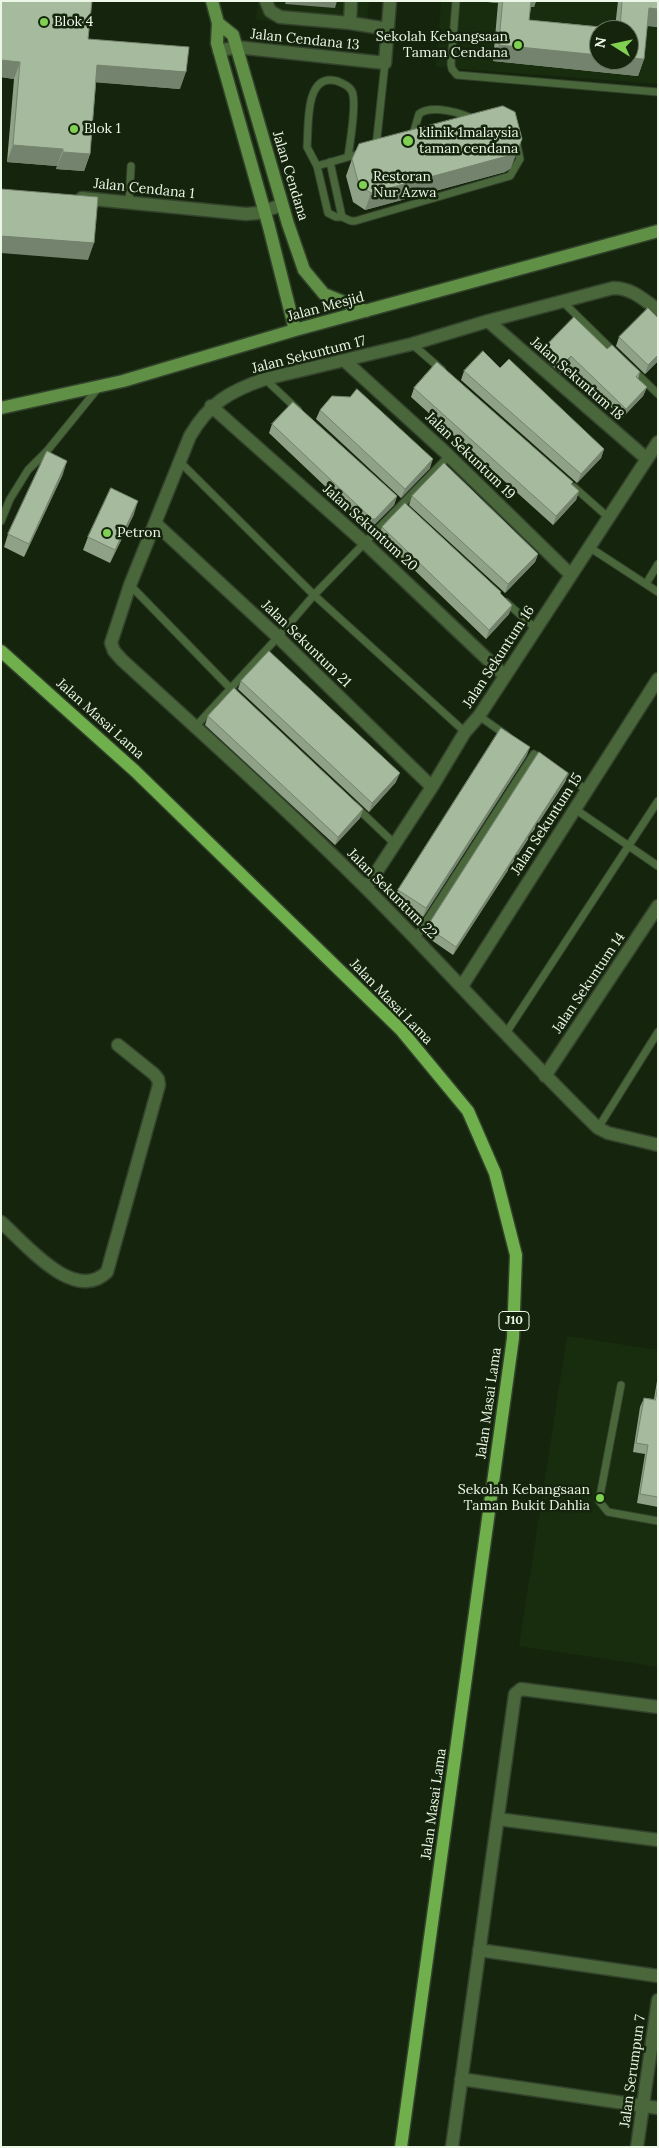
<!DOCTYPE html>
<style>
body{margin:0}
#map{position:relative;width:659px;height:2148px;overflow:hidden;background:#15250d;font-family:Lora,serif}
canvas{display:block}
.frame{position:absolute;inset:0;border:2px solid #ecf7e8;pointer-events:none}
.north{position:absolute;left:589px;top:20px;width:50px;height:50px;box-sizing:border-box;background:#15250d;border:1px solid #6b7965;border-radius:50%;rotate:280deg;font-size:14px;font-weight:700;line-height:20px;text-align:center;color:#ecf7e8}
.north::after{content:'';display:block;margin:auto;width:18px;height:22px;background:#80d051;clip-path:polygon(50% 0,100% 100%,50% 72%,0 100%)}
</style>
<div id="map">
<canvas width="659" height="2148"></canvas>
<div class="frame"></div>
<div class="north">N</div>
</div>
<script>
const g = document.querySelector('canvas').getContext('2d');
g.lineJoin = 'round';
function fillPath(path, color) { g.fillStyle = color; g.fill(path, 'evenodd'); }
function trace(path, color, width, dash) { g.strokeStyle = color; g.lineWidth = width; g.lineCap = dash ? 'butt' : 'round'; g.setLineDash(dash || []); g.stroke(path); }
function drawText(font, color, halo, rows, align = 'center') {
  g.font = font + ' Lora,serif'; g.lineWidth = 5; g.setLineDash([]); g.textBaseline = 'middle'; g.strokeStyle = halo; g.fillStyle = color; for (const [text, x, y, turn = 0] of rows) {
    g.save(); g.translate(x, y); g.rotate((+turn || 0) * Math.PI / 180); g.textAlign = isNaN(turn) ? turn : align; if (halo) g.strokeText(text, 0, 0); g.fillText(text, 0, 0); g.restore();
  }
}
const built = new Path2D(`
 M258 1H369L366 30 256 20Z
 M441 1H658V84L436 67ZM599 30H629V60H599Z
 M567 1336 658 1350V1667L519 1646Z`);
const lane = new Path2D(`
 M456 1 451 64 452 69 457 75 658 92
 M412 138 419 114C431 104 463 113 475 120
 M376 147 385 63
 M348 157C350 142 356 109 353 95 352 87 344 84 337 81 304 72 309 127 307 147L317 166 362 153
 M317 166 328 213 336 217H342L330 162
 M129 203 131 166
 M342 217 351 221H355L510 176 520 159 516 140
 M562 301 614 352
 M412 344 442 370
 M633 370 658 394
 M265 379 298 410
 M179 461 314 595 465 732
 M574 487 609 518
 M1 521 10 499 28 470 47 451 99 387
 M589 547 658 592
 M646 584 658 564
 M130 585 233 691
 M506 602 536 629
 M479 716 506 735
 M195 727 278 637 314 595 449 456
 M560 772 587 790
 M355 806 395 844
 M575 809 658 866
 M415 939 534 754
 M506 1033 658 801
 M598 1128 658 1032
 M621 1385 599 1501 608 1512 658 1521`);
const street = new Path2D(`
 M266 1 270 11 280 17 350 23 351 1
 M350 23 388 29
 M219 51 236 47 385 63 390 1
 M82 198 246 214 258 213 282 205
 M658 310C643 299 632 288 613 288L488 321 412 344 265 379C230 391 209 403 190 436L130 585 111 643 114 651 122 660C204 735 288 810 367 889 446 968 519 1051 598 1128L608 1133 658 1145
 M488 321 647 459
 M345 361 445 452 571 575
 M211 406 365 543 505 676
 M156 524 278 637 432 787
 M366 888 432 787 465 732 479 716 658 442
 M462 986 658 679
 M545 1076 658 906
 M1 1222C25 1243 74 1304 107 1272L159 1085 158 1079 154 1074 118 1045
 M498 1819 658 1840
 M479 1950 658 1976
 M461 2079 658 2108
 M452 2147 515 1694 521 1689 658 1707
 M637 2147 658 2000`);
const secondary = new Path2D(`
 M212 1 218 23 217 43 269 227 295 330
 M218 23 233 35 288 224 304 270 324 294 366 311
 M1 408 123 381 295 330 658 231`);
const primary = new Path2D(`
 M1 651 135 771 401 1030 468 1111 495 1173 516 1255 513 1338 401 2147`);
const wall = new Path2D(`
 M1 1 88 39 180 89 96 82 90 154 84 171 56 169 57 166 7 162 14 79 1 77Z
 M478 1H536L534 7H531L529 20 615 28 618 1H658V27L647 26 644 59 638 76 493 61 498 3Z
 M352 159 511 168 505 172 365 210 353 202 346 176Z
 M658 318V361L645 374 616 346 619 337Z
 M544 348 607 349 640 372 638 379 647 387 643 396 622 418 568 365 560 373 541 356Z
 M500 368 604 449 601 458 577 483 461 380 464 371Z
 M414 388 573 482 572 484 579 491 576 500 553 525 411 397Z
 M320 410 430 468 401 498 316 419Z
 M272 424 397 496 394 505 371 528H369L269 433Z
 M63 474 24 557 4 547 8 534Z
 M412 496 538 554 535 562 505 593 409 505Z
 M134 514 110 563 83 550 88 537Z
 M382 527 501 592 500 594 512 605 509 614 486 639 379 536Z
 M241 681 396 782 369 812 238 689Z
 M208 716 363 809 360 818 335 845 205 725Z
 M527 755 423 917 394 899 398 890Z
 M568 773 565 782 453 955 424 935 427 927Z
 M658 1375V1507L637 1503 645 1454 633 1452 640 1407 644 1398 654 1399Z`);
const shadedWall = new Path2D(`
 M286 1H337L335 8 285 4Z
 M478 1H499L498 3Z
 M528 1H536L534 7 526 6Z
 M649 8 658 9V27L643 25Z
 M499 45 599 55V60H629V58L644 59 638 76 493 61Z
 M1 60 20 62 14 79 1 77Z
 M97 65 186 72 180 89 91 82Z
 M522 139 511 168 505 172 365 210 371 193Z
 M13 145 63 149 57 166 7 162Z
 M63 152 90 154 84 171 56 169Z
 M1 236 94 243 88 260 1 253Z
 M658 355V361L645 374 648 365Z
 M571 356 568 365 560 373 563 364Z
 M647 387 643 396 622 418 626 409Z
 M604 449 601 458 577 483 581 474Z
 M433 459 430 468 401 498 405 489Z
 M67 461 63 474 24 557 29 544Z
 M579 491 576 500 553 525 556 516Z
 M397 496 394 505 371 528H369L372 519Z
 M138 501 134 514 110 563 115 550Z
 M538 554 535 562 505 593 508 584Z
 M512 605 509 614 486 639 489 630Z
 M530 747 527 755 423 917 426 908Z
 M400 773 396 782 369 812 372 803Z
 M568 773 565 782 453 955 456 947Z
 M363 809 360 818 335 845 338 837Z`);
const building = new Path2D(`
 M1 1H92L88 39 189 47 186 72 97 65 90 154 63 152V149L13 145 20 62 1 60Z
 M503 1H531L529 20 620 29 622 1H658V9L649 8 644 59 629 58V30H599V55L499 45Z
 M503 106 515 112 522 139 517 151 511 155 371 193 359 185 352 159 359 144Z
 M1 189 98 197 94 243 1 236Z
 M648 308 658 318V355L648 365 619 337Z
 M574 317 607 349 612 345 640 372 636 377 647 387 626 409 571 356 563 364 544 348Z
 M483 351 500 368 509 359 604 449 581 474 464 371Z
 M437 362 573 482 571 484 579 491 556 516 414 388Z
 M357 389 433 459 405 489 320 410 332 396 350 397Z
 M293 402 397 496 375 519H372L272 424Z
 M47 451 67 461 29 544 8 534Z
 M444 463 538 554 508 584 412 496Z
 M111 488 138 501 115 550 88 537Z
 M405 503 501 592 500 593 512 605 489 630 382 527Z
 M269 651 400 773 372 803 241 681Z
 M234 688 363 809 338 837 208 716Z
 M501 728 530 747 426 908 398 890Z
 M539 752 568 773 456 947 427 927Z
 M658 1386V1497L640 1494 648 1445 636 1443 644 1398 655 1400Z`);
const markers = [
 [44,22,5,"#80d051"],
 [518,45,5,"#80d051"],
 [74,129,5,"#80d051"],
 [408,141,6,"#80d051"],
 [363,185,5,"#80d051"],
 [107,533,5,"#80d051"],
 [600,1498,5,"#80d051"]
];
const shields = [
 [514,1321,30]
];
const shieldNames = [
 ["J10",514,1321]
];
const poiNames = [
 ["Blok 4",54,22],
 ["Sekolah Kebangsaan",508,37,"right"],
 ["Taman Cendana",508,53,"right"],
 ["Blok 1",84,129],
 ["klinik 1malaysia",419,133],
 ["taman cendana",419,149],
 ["Restoran",373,177],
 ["Nur Azwa",373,193],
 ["Petron",117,533],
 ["Sekolah Kebangsaan",590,1490,"right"],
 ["Taman Bukit Dahlia",590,1506,"right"]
];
const streetNames = [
 ["Jalan Cendana 13",305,40,6],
 ["Jalan Cendana",290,176,73],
 ["Jalan Cendana 1",144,189,6],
 ["Jalan Mesjid",326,307,-15],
 ["Jalan Sekuntum 17",309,355,-14],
 ["Jalan Sekuntum 18",577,379,41],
 ["Jalan Sekuntum 19",470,456,44],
 ["Jalan Sekuntum 20",370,528,42],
 ["Jalan Sekuntum 21",306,644,44],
 ["Jalan Sekuntum 16",499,657,-57],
 ["Jalan Masai Lama",100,719,42],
 ["Jalan Sekuntum 15",547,824,-57],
 ["Jalan Sekuntum 22",392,894,45],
 ["Jalan Sekuntum 14",589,983,-56],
 ["Jalan Masai Lama",391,1002,46],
 ["Jalan Masai Lama",489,1403,-82],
 ["Jalan Masai Lama",434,1804,-82],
 ["Jalan Serumpun 7",633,2071,-82]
];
fillPath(built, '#182c0e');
trace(lane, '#33422c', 9);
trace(street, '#33422c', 15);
trace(secondary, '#33422c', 15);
trace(primary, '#33422c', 15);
trace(lane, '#49673a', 7);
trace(street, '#49673a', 12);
trace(secondary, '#5f9045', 12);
trace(primary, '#6faf4c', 12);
fillPath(wall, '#8fa187');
fillPath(shadedWall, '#74836e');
fillPath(building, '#a6bb9d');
trace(building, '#74836e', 1);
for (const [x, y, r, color] of markers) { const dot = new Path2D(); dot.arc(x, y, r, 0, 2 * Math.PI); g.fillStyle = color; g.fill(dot); trace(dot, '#15250d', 2); }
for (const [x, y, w] of shields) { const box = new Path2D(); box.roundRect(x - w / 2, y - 9.5, w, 19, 4); g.fillStyle = '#15250d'; g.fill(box); trace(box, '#ecf7e8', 1); }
drawText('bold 12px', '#ecf7e8', null, shieldNames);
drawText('14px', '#ecf7e8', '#15250d', poiNames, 'left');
drawText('14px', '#ecf7e8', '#15250d', streetNames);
</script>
